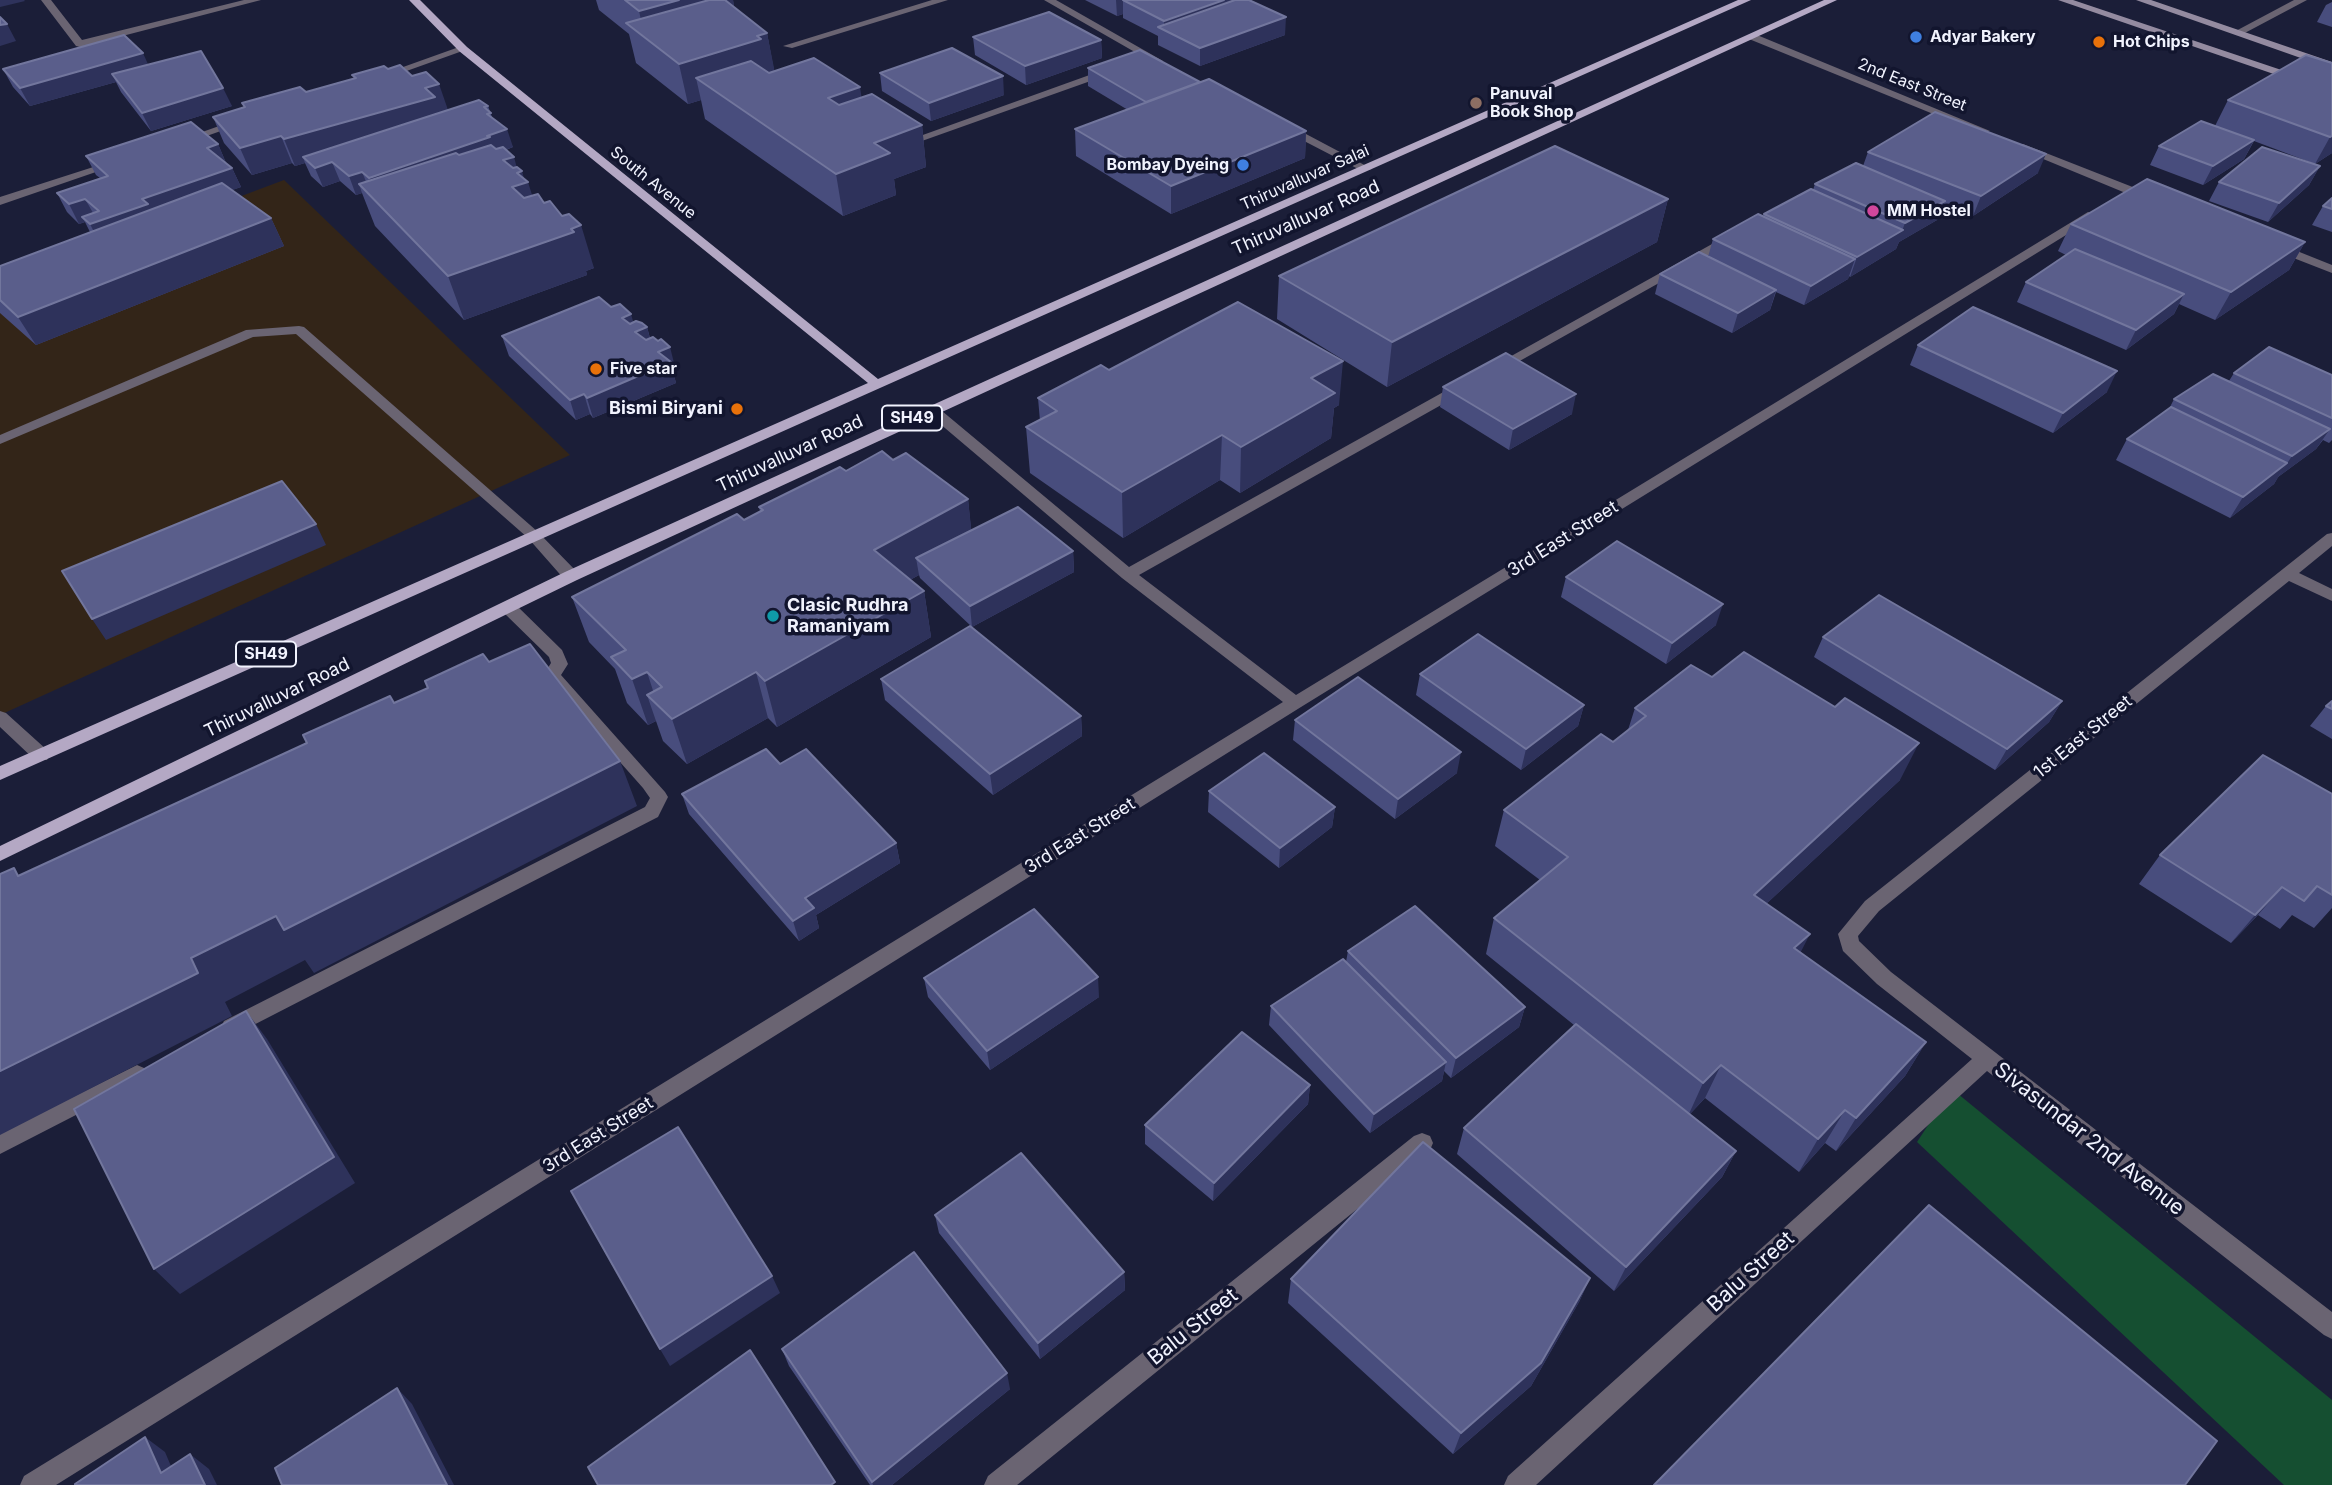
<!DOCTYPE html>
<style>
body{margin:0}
canvas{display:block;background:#1b1e38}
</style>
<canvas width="2332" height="1485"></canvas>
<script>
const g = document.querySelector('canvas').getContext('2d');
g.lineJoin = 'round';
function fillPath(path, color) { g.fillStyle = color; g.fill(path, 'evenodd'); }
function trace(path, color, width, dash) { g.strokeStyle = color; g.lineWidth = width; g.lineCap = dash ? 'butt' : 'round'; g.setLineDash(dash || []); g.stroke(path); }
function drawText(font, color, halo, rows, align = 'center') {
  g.font = font + ' Inter,sans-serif'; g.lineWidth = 7; g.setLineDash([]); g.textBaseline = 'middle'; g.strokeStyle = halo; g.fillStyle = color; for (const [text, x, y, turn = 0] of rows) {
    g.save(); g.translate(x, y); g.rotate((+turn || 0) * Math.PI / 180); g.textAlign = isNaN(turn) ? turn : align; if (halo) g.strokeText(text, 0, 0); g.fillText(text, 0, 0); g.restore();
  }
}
const industrial = new Path2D(`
 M284 180 570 455 0 715V287Z`);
const green = new Path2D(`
 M1952 1089 2332 1400V1485H2284L1917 1142Z`);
const service = new Path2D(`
 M299 326 304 327 538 532 577 572 579 576 577 580H565L528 538 296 334 253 337 0 444V435L246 330Z
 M0 711 6 713 47 750 50 755 47 760H35L0 727Z`);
const minor = new Path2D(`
 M41 0H51L82 40 244 0H261L80 47 76 46Z
 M932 0H948L792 48 783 46Z
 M1044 0H1056L1163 61 1154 63Z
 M2294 0H2307L2241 35 2232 33Z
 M1749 35H1757L1990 131 1980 133 1749 39Z
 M459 47 468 49 387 78 378 76Z
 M1109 68 1114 71 1113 73 905 147 895 145Z
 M236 120 246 122 187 143 177 141Z
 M1281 125H1289L1372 169 1362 171 1281 129Z
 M2023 144 2153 195 2155 198 2145 201 2019 149 2017 147Z
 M112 161 122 163 0 205V197Z
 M2088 212 2092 213V219L1301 707 56 1485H20L24 1476 1283 702 1122 578 926 412V406H936L1129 567 1456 385H1466V391L1139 575 1296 695Z
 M1730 234 1734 235V241L1500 372H1490L1488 369Z
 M2277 243 2332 265V273L2273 250V244Z
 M2332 533V546L2299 573 2332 589V601L2289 581 1879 911 1858 936 1859 941 1891 972 2332 1312V1339L2324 1335 1987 1071 1536 1485H1504L1508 1476 1972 1059 1877 984 1843 951 1838 934 1865 901 2327 534Z
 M508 602 514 603 562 650 568 664 561 675 665 792 668 797 658 817 238 1033 231 1036 224 1033 221 1027 224 1021 645 807 650 798 643 788 549 682H537L535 678 537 674 546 671 551 663 549 657 502 611 500 607Z
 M137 1065 144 1068 147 1074 144 1080 0 1154V1133Z
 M1422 1133 1430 1136 1433 1143 1430 1150 1017 1485H984L988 1476 1414 1136Z`);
const secondary = new Path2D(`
 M2058 0H2073L2332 87V94Z
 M2136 0H2151L2332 62V69Z`);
const primary = new Path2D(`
 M409 0H420L467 47 878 379 1738 0H1751L0 780V766L868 383 459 51Z
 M1824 0H1837L577 580 0 861V846L565 572Z`);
const wall = new Path2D(`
 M596 0H733L734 7 767 33 774 71 862 98 922 125 926 167 894 179 896 195 843 216 705 119 701 100 688 104 636 63 629 34 599 10Z
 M1085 0H1249L1285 35 1200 66 1158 45V36L1123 18V14L1117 16Z
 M2332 2V27L2317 22 2326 5Z
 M973 37 1101 40 1102 58 1026 85 975 55Z
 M2332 63V153L2315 164 2254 141 2244 159 2203 185 2150 165 2159 146 2215 126 2228 100Z
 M148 64 232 106 151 131 121 92 116 82 30 106 13 87 3 69Z
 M1088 68 1200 82 1306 131 1305 158 1171 214 1076 156 1075 129 1128 110 1088 86Z
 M880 73 1004 95 931 121 882 91Z
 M352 75 448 110 488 106 492 117 513 147 506 150 524 179 532 196 594 268 586 271 587 275 464 320 375 226 362 193 356 195 340 181 323 187 311 176 305 163 295 166 292 163 252 175 224 143 213 117 244 107 242 103 306 92 354 79Z
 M218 144 226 163 232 168 241 187 232 190 271 218 284 246 36 345 0 313V266L90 232 85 222 79 224 67 212 57 193 100 178 96 175 86 156Z
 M1868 152 2038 173 1973 216 1943 204 1937 220 1899 242 1896 249 1850 277 1849 276 1848 279 1804 305 1776 292 1770 310 1732 333 1655 294 1660 274 1708 257 1713 239 1763 217 1764 214 1813 190 1815 184 1863 166Z
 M2320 166 2309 185 2268 222 2209 201 2219 182Z
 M2332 198V232L2312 225 2323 206Z
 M1668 199 1657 242 1387 387 1277 319 1279 276Z
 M2071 224 2305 242 2289 270 2215 320 2179 304 2174 314 2126 350 2017 302 2026 282 2066 255 2058 251Z
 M611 307 634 322 647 327 650 338 675 367 672 368 676 383 593 418 590 414 576 420 509 356 502 336Z
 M1918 345 2107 392 2053 433 1910 365Z
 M1109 370 1339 405 1334 408 1331 438 1240 493 1220 480 1123 538 1030 473 1026 427 1040 421 1038 398Z
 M2234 373 2332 375V440L2329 443 2323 440 2316 449 2278 477 2274 484 2230 518 2116 460 2127 439 2169 409 2174 399 2229 381Z
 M1443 387 1572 414 1509 450 1440 407Z
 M893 460 968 499 971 530 1073 551 1074 572 972 627 920 578 919 575 910 580 924 591 931 637 777 727 768 718 687 764 663 741 656 721 648 725 627 703 615 669 589 642 572 597 744 520 760 511 759 507 846 471Z
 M1566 577 1716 625 1666 664 1561 597Z
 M1823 637 2062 701 2049 722 1995 770 1814 657Z
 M1420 674 1584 705 1578 726 1521 770 1416 695Z
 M1712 677 1900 780 1766 904 1800 953 1926 1042 1905 1076 1836 1151 1825 1143 1799 1172 1705 1098 1690 1114 1736 1151 1722 1177 1614 1291 1457 1154 1464 1128 1574 1025 1486 954 1494 918 1540 880 1495 846 1504 810 1613 742 1628 730 1635 708Z
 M881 679 1081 716 1082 736 993 795 885 700Z
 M2332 701V739L2310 726 2326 706Z
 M1295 720 1457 773 1395 819 1293 740Z
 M780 764 896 843 900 863 816 915 819 928 799 941 689 814 682 794Z
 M1209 791 1335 807 1332 827 1279 868 1208 812Z
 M2332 794V908L2314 928 2292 915 2280 929 2258 915 2231 943 2139 884 2160 855Z
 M1348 951 1525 1007 1519 1027 1451 1078 1444 1071 1442 1081 1370 1133 1269 1025 1271 1006 1346 962Z
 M924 978 1099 997 990 1070 928 997Z
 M1310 1085 1308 1104 1213 1201 1145 1144V1125Z
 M935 1215 1124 1272 1125 1290 1040 1359 939 1233Z
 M1590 1278 1579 1302 1531 1386 1453 1454 1288 1303 1291 1279Z
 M782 1349 1010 1389 892 1485H870L789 1366Z`);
const shadedWall = new Path2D(`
 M0 0H24L25 1 0 7Z
 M679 0H733L737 25 645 38 639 11Z
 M1116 0H1163H1123V14L1117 16Z
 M1224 0H1249L1164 30V21Z
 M1286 17 1285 35 1200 66V48Z
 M7 24 16 41 0 46V25Z
 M767 33 775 73 696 78 701 100 688 104 679 64Z
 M1101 40 1102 58 1026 85 1025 66Z
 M143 53 151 71 112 74 116 82 30 106 20 88Z
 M1003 76 1004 95 931 121 929 103Z
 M439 84 448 110 303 157 305 163 295 166 284 139Z
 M860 87 866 128 828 98Z
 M223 88 232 106 151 131 142 113Z
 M922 125 926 167 894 179 896 195 843 216 836 174 874 143Z
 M507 129 513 147 377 197 369 178Z
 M1306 131 1305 158 1171 214V186Z
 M281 136 292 163 252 175 240 148Z
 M2332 136V153L2315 164 2330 137Z
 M2254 140 2244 159 2203 185 2213 166Z
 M218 144 226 163 207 148Z
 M2046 154 2038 173 1973 216 1981 196Z
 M514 157 518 172 522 171 525 182H528L541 224 526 229 503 160Z
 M332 162 340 181 323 187 315 168Z
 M2320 166 2309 185 2268 222 2279 203Z
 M232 168 241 187 154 217 100 244 90 224 142 199Z
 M362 172 370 191 359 184 362 193 356 195 349 176Z
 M85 199 96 218 82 217 85 222 79 224 69 204Z
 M1668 199 1657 242 1387 387 1392 342Z
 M1945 201 1937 220 1899 242 1896 249 1850 277 1857 257 1902 231 1905 223Z
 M271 218 284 246 36 345 18 317Z
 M581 225 594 268 586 271 587 275 464 320 448 276Z
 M2305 242 2289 270 2215 320 2231 292Z
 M1855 259 1848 279 1804 305 1811 286Z
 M1776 290 1770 310 1732 333 1738 313Z
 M2184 294 2174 314 2126 350 2136 330Z
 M631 314 636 332 647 327 652 347 641 352 622 318Z
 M670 347 675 367 672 368 676 383 593 418 587 398 658 352Z
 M1343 361 1339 405 1334 408 1331 438 1240 493 1241 447 1311 378Z
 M2117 371 2107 392 2053 433 2063 413Z
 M584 394 590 414 576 420 570 400Z
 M1576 394 1572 414 1509 450 1513 429Z
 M2330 429 2316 449 2278 477 2292 456Z
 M1222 435 1220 480 1123 538 1122 492Z
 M2287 463 2274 484 2230 518 2243 497Z
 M968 499 973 545 916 558 919 575 882 595 874 550Z
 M316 524 326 545 106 640 92 619Z
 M1073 551 1074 572 972 627 970 606Z
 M924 591 931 637 777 727 765 681Z
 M1723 604 1716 625 1666 664 1672 643Z
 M647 672 658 706 647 695 656 721 648 725 632 679Z
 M756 672 768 718 687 764 672 719Z
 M2062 701 2049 722 1995 770 2007 749Z
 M1584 705 1578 726 1521 770 1526 749Z
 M1081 716 1082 736 993 795 990 774Z
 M1919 743 1900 780 1738 930 1754 895Z
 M1461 752 1457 773 1395 819 1398 799Z
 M620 761 637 806 314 973 305 960 225 1002 232 1016 0 1135V1071L191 958 276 916Z
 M1335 807 1332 827 1279 868 1280 848Z
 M896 843 900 863 816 915 819 928 799 941 793 921 805 898Z
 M2282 887 2258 915 2231 943 2255 915Z
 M1810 934 1792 969 1794 948Z
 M1098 977 1099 997 990 1070 987 1051Z
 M1525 1007 1519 1027 1451 1078 1456 1058Z
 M246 1011 267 1039 355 1183 180 1294 154 1269Z
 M1926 1042 1905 1076 1836 1151 1856 1118Z
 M1446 1062 1442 1081 1370 1133 1374 1114Z
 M1721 1065 1705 1098 1688 1116 1703 1083Z
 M1310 1085 1308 1104 1213 1201 1214 1183Z
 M1845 1110 1825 1143 1799 1172 1818 1139Z
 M1736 1151 1722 1177 1614 1291 1626 1267Z
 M1124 1272 1125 1290 1040 1359 1038 1343Z
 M772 1276 780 1293 670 1366 660 1349Z
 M1590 1278 1579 1302 1531 1386 1453 1454 1461 1433Z
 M1007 1373 1010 1389 892 1485H873L872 1482Z
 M397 1388 412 1404 454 1485H447Z
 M145 1437 165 1452 179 1485 161 1473Z
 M190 1454 209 1469 217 1485H205Z`);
const building = new Path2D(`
 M625 0H679L639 11Z
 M709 0H725L767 33 757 36 761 39 679 64 626 23Z
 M1124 0H1224L1164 21 1123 0Z
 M1235 0H1249L1286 17 1200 48 1158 27Z
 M1049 12 1101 40 1025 66 973 37Z
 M0 17 7 24 0 25Z
 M124 35 143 53 20 88 3 69Z
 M952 48 1003 76 929 103 880 73Z
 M1140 50 1200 82 1146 102 1088 68Z
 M201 51 223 88 142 113 112 74Z
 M2306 55 2332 63V136L2330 137 2228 100Z
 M814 58 860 87 828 98 839 105 872 94 922 125 874 143 890 153 836 174 696 78 751 61 769 73Z
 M400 65 412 76 426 72 439 84 425 88 435 97 284 139 281 136 240 148 213 117 245 107 242 103 300 87 306 92 356 78 352 75 384 66 388 69Z
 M1209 79 1306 131 1171 186 1075 129Z
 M479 100 488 106 484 107 491 113 487 114 507 129 487 136 490 137 369 178 362 172 349 176 332 162 315 168 303 157Z
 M1935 112 2046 154 1981 196 1868 152Z
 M2201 121 2254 140 2213 166 2159 146Z
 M191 122 218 144 207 148 232 168 142 199 148 204 90 224 82 217 99 211 85 199 69 204 57 193 108 176 86 156Z
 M491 145 496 149 503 147 514 157 503 160 513 168 517 167 522 171 517 173 528 182 512 187 524 198 538 194 544 203 550 201 562 216 569 214 581 225 571 229 574 232 448 276 359 184 456 153 459 155Z
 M1555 146 1668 199 1392 342 1279 276Z
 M2262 147 2320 166 2279 203 2219 182Z
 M1856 163 1945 201 1905 223 1815 184Z
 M2147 179 2305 242 2231 292 2071 224Z
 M222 183 271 218 18 317 0 300V266Z
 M1811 189 1903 230 1857 257 1764 214Z
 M2332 198V209L2323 206Z
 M1758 214 1855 259 1811 286 1713 239Z
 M2075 249 2184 294 2136 330 2026 282Z
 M1699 252 1776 290 1738 313 1660 274Z
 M599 297 611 307 620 304 631 314 622 318 630 324 636 321 642 323 647 327 635 332 646 340 653 337 658 341 661 339 670 347 658 352 671 362 587 398 584 394 570 400 502 336Z
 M1238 302 1343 361 1311 378 1335 393 1241 447 1222 435 1122 492 1026 427 1057 411 1038 398 1101 365 1109 370Z
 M1973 307 2117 371 2063 413 1918 345Z
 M2269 347 2332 375V418L2234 373Z
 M1506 353 1576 394 1513 429 1443 387Z
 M2213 374 2330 429 2292 456 2174 399Z
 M2171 407 2287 463 2243 497 2127 439Z
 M882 451 893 460 906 453 968 499 874 550 924 591 765 681 756 672 672 719 647 695 662 687 647 672 632 679 611 657 626 650 572 597 737 514 744 520 763 510 759 507 840 467 846 471Z
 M282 481 316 524 92 619 62 571Z
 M1018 507 1073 551 970 606 916 558Z
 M1617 541 1723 604 1672 643 1566 577Z
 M1879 595 2062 701 2007 749 1823 637Z
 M970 626 1081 716 990 774 881 679Z
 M1478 634 1584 705 1526 749 1420 674Z
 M530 644 620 761 284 930 276 916 191 958 198 973 0 1071V874L14 868 18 876 307 743 303 735 390 696 394 703 428 688 425 681 483 654 489 662Z
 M1744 652 1835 707 1845 698 1919 743 1754 895 1810 934 1794 948 1926 1042 1856 1118 1845 1110 1818 1139 1721 1065 1703 1083 1494 918 1568 857 1504 810 1601 734 1613 742 1646 716 1635 708 1691 665 1712 677Z
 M1358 677 1461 752 1398 799 1295 720Z
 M2332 701V709L2326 706Z
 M766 749 780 764 806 749 896 843 805 898 814 908 793 921 682 794Z
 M1264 753 1335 807 1280 848 1209 791Z
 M2263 755 2332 794V895L2317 886 2304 901 2282 887 2255 915 2160 855Z
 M1415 906 1525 1007 1456 1058 1348 951Z
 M1034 909 1098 977 987 1051 924 978Z
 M1343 959 1446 1062 1374 1114 1271 1006Z
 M246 1011 334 1157 154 1269 74 1109Z
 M1576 1024 1736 1151 1626 1267 1464 1128Z
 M1242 1032 1310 1085 1214 1183 1145 1125Z
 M678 1127 772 1276 660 1349 571 1191Z
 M1423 1142 1590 1278 1541 1363 1461 1433 1291 1279Z
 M1021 1153 1124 1272 1038 1343 935 1215Z
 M1929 1205 2217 1441 2185 1485H1654Z
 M914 1252 1007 1373 872 1482 782 1349Z
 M750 1350 835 1482 831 1485H598L588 1467Z
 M397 1388 447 1485H282L275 1468Z
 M145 1437 161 1473 190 1454 205 1485H75V1484Z`);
const markers = [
 [1916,37,7,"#3f7fe0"],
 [2099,42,7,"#e8710a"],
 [1476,103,7,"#8d6e63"],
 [1243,165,7,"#3f7fe0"],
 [1873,211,7,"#d1479c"],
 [596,369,7,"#e8710a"],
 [737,409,7,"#e8710a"],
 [773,616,7,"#0f9aa8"]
];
const farPoinames = [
 ["Adyar Bakery",1930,37],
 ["Hot Chips",2113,42],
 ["Panuval",1490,94],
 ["Book Shop",1490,112],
 ["Bombay Dyeing",1229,165,"right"],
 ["MM Hostel",1887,211],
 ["Five star",610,369]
];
const farStreetnames = [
 ["2nd East Street",1912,85,22],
 ["Thiruvalluvar Salai",1305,178,-24],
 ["South Avenue",653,183,39]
];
const shields = [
 [912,418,60],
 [266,654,60]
];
const shieldNames = [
 ["SH49",912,418],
 ["SH49",266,654]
];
const streetNames = [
 ["Thiruvalluvar Road",1306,218,-24],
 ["Thiruvalluvar Road",790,454,-25],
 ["3rd East Street",1563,539,-32],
 ["Thiruvalluvar Road",277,698,-26],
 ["1st East Street",2083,737,-39],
 ["3rd East Street",1080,836,-32],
 ["3rd East Street",598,1135,-32]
];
const poiNames = [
 ["Bismi Biryani",723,409],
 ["Clasic Rudhra",787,606,"left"],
 ["Ramaniyam",787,627,"left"]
];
const nearStreetnames = [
 ["Sivasundar 2nd Avenue",2089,1139,38],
 ["Balu Street",1751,1272,-42],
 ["Balu Street",1193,1327,-39]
];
fillPath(industrial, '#332518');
fillPath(green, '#154f31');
fillPath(service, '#6a6472');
fillPath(minor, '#6a6472');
fillPath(secondary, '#948ba0');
fillPath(primary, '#b4a8c4');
fillPath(wall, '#484d7d');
fillPath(shadedWall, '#2e325b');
fillPath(building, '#5a5e8b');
trace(building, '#72769d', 2);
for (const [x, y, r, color] of markers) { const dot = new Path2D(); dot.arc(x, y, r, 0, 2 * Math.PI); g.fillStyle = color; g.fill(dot); trace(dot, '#12152e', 2.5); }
drawText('bold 16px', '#f1f3fe', '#12152e', farPoinames, 'left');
drawText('16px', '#f1f3fe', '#12152e', farStreetnames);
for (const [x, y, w] of shields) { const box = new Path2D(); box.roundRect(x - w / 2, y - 12.5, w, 25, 5); g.fillStyle = '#12152e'; g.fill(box); trace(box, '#f1f3fe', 2); }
drawText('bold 16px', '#f1f3fe', null, shieldNames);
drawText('18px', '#f1f3fe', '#12152e', streetNames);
drawText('bold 18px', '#f1f3fe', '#12152e', poiNames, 'right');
drawText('21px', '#f1f3fe', '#12152e', nearStreetnames);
</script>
